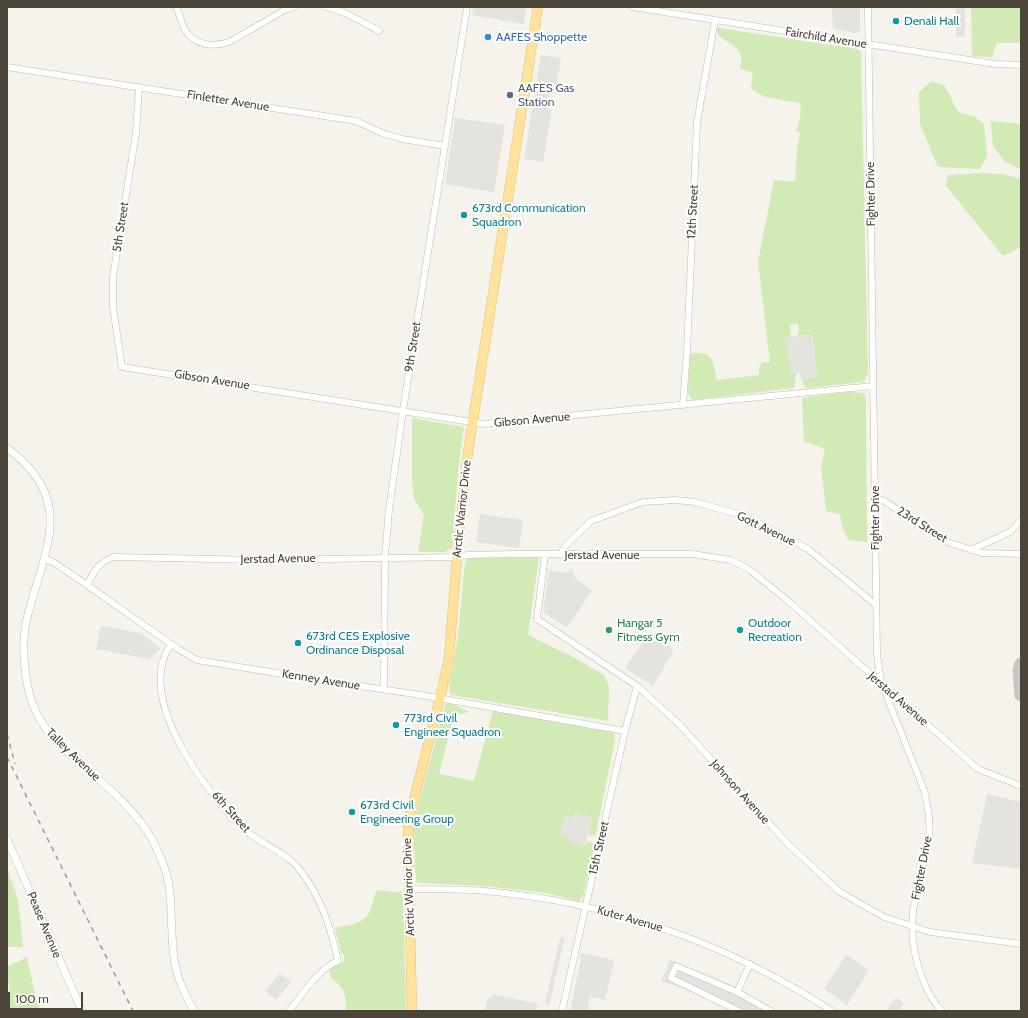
<!DOCTYPE html>
<style>
body{margin:0}
#map{position:relative;width:1028px;height:1018px;overflow:hidden;background:#f6f3ec;font-family:Cabin,sans-serif}
canvas{display:block}
.frame{position:absolute;inset:0;border:8px solid #4b4439;pointer-events:none}
.scale{position:absolute;left:8px;top:992px;width:75px;height:18px;box-sizing:border-box;border:2px solid #4b4439;border-top:0;padding-left:5px;font-size:12px;line-height:14px;white-space:nowrap;color:#4b4439;-webkit-text-stroke:3px #fff;paint-order:stroke}
</style>
<div id="map">
<canvas width="1028" height="1018"></canvas>
<div class="frame"></div>
<div class="scale">100 m</div>
</div>
<script>
const g = document.querySelector('canvas').getContext('2d');
g.lineJoin = 'round';
function fillPath(path, color) { g.fillStyle = color; g.fill(path, 'evenodd'); }
function trace(path, color, width, dash) { g.strokeStyle = color; g.lineWidth = width; g.lineCap = dash ? 'butt' : 'round'; g.setLineDash(dash || []); g.stroke(path); }
function drawText(font, color, halo, rows, align = 'center') {
  g.font = font + ' Cabin,sans-serif'; g.lineWidth = 4; g.setLineDash([]); g.textBaseline = 'middle'; g.strokeStyle = halo; g.fillStyle = color; for (const [text, x, y, turn = 0] of rows) {
    g.save(); g.translate(x, y); g.rotate((+turn || 0) * Math.PI / 180); g.textAlign = isNaN(turn) ? turn : align; if (halo) g.strokeText(text, 0, 0); g.fillText(text, 0, 0); g.restore();
  }
}
const green = new Path2D(`
 M971 7H1021V43H997L992 57 972 56Z
 M719 28 857 49 861 51 868 373 864 382 806 388 803 384 802 378 817 377 812 335 797 336 799 331 798 323 790 325 791 337H787L791 374H796L794 388 692 400 688 393 690 354C713 348 713 363 717 380L759 375V367L763 362H770L758 262 774 180 795 182 797 150 800 133 796 132 801 112 800 103 765 97 752 89 751 87 753 74 748 71 740 69C740 66 742 60 741 56 738 42 719 43 716 29Z
 M932 81 945 86 958 112 975 117 984 124 987 156 980 169 938 167 920 124 919 92Z
 M991 121 1021 124V170L1004 161 993 146Z
 M979 173 1002 174 1021 179V247L1003 256 946 186 948 175Z
 M847 392 864 393 866 398 867 542 848 540 842 526 840 514 826 511 821 466 825 449 804 441 802 398Z
 M412 418 464 427 459 463 452 548 447 550V552H418L424 515 414 499 412 480Z
 M468 558H539L528 635 575 658 604 675 609 686 608 721 451 695C447 686 451 675 453 666 460 631 461 596 465 562Z
 M449 702 469 712 454 715 439 774 474 781 493 710 614 731 615 741 596 833 594 836 588 835 592 817 574 813 573 818 560 834 569 836 567 841 586 846V842L594 843V846L583 897 578 901 547 893 484 886 418 883 416 881 413 826 445 705Z
 M7 868 18 899 23 947H7Z
 M377 890 396 892 401 891 403 895 406 1011H346C346 993 345 988 331 978L329 969 344 961V955L341 952 335 928C348 925 364 925 370 911 373 904 373 897 377 890Z
 M27 957 37 1004 41 1011H8L10 999 7 967Z`);
const parking = new Path2D(`
 M474 7H526L524 24 472 15Z
 M832 7H860V31L855 33 833 29Z
 M956 7H965V37H956Z
 M541 55 561 58 555 94H550L547 109 552 110 543 162 524 159Z
 M455 118 505 125 494 192 445 184Z
 M812 335 817 377 801 379 800 373 791 374 787 337Z
 M480 514 523 520 519 548 476 542Z
 M571 568 576 579 592 590 567 628 543 612 549 570 565 573 569 572Z
 M101 626 141 633 161 649 149 659 96 649Z
 M650 632 674 650 653 686 625 668Z
 M987 794 1021 802V869L972 863Z
 M574 813 592 817 585 846 567 842 568 836 560 834 564 817 573 818Z
 M565 937 549 1006 545 1003 560 938Z
 M580 953 614 960 605 1000 590 997 587 1011H570L581 959 579 958Z
 M846 955 869 970 847 1005 824 989Z
 M670 960 734 986 777 1011H739L730 1005 661 981Z
 M280 973 291 982 276 1000 265 991Z
 M493 994 538 1004 536 1011H485L488 997 492 998Z
 M896 997 904 1003 898 1011H886Z`);
const taxiway = new Path2D(`
 M1021 664 1019 670 1021 695`);
const minor = new Path2D(`
 M176 7C180 14 181 22 184 28 193 46 215 48 231 41L283 11 294 7
 M326 7C345 11 362 22 379 31
 M632 7 995 64 1021 65
 M868 7 877 654 881 682 924 790C928 806 931 822 929 838 927 859 919 878 915 898 910 925 912 952 922 977 926 988 933 1003 942 1011
 M7 67 356 121 382 133 402 139 445 146
 M139 87 136 133 113 277V307L122 367 484 424 873 386
 M683 405 687 351 697 122 715 21
 M875 498 884 501 950 543 982 553 1021 554
 M971 550 1010 532 1021 520
 M545 555 537 619 637 686 679 724 788 844 840 892 884 917 930 932 1021 944
 M560 555 566 545 591 521 643 502 675 500 695 502 745 516 808 549 876 605
 M45 559 53 562 87 585 178 649 197 660 313 679 421 695 625 731
 M87 585C95 570 97 564 113 557L262 560 457 557 468 555 514 554H692L731 560 750 570 787 600 978 769 1021 786
 M171 644C134 698 205 791 244 829 260 844 288 853 300 870 321 897 331 928 338 961 318 969 303 994 289 1011
 M384 689 385 557 389 510 403 410 467 7
 M410 889C435 889 460 889 485 891 609 902 727 943 832 1011
 M737 992 750 964
 M562 1011 625 731 637 686
 M739 1011 671 978 676 966 737 992 771 1011`);
const tertiary = new Path2D(`
 M7 448C78 500 44 550 27 618 23 635 23 652 25 669 27 688 33 710 44 726 53 740 67 751 79 763 104 784 129 804 147 831 158 849 168 872 170 893 172 917 171 941 175 964 178 981 186 996 194 1011
 M7 839 82 1011`);
const primary = new Path2D(`
 M412 1011 408 831 409 819 440 698 449 658 457 557 468 452 538 7`);
const rail = new Path2D(`
 M7 734 15 764
 M7 757 133 1011`);
const markers = [
 [896,21,4,"#0f9aa8"],
 [488,37,4,"#3f7fe0"],
 [510,95,4,"#5c6f8a"],
 [464,215,4,"#0f9aa8"],
 [609,630,4,"#2e9e5b"],
 [740,630,4,"#0f9aa8"],
 [298,643,4,"#0f9aa8"],
 [396,725,4,"#0f9aa8"],
 [352,812,4,"#0f9aa8"]
];
const cultureNames = [
 ["Denali Hall",904,21],
 ["673rd Communication",472,208],
 ["Squadron",472,222],
 ["Outdoor",748,623],
 ["Recreation",748,637],
 ["673rd CES Explosive",306,636],
 ["Ordinance Disposal",306,650],
 ["773rd Civil",404,718],
 ["Engineer Squadron",404,732],
 ["673rd Civil",360,805],
 ["Engineering Group",360,819]
];
const shopNames = [
 ["AAFES Shoppette",496,37]
];
const streetNames = [
 ["Fairchild Avenue",826,38,9],
 ["Finletter Avenue",228,101,9],
 ["Fighter Drive",871,194,-91],
 ["12th Street",693,212,-87],
 ["5th Street",121,227,-81],
 ["9th Street",413,347,-81],
 ["Gibson Avenue",212,380,9],
 ["Gibson Avenue",532,420,-5],
 ["Arctic Warrior Drive",462,509,-84],
 ["Fighter Drive",875,518,-90],
 ["23rd Street",922,525,32],
 ["Gott Avenue",766,529,26],
 ["Jerstad Avenue",602,555],
 ["Jerstad Avenue",278,559,-1],
 ["Kenney Avenue",321,680,9],
 ["Jerstad Avenue",898,699,41],
 ["Talley Avenue",73,755,44],
 ["Johnson Avenue",740,792,48],
 ["6th Street",231,812,48],
 ["15th Street",599,848,-77],
 ["Fighter Drive",922,868,-79],
 ["Arctic Warrior Drive",409,887,-92],
 ["Kuter Avenue",630,919,16],
 ["Pease Avenue",44,925,67]
];
const serviceNames = [
 ["AAFES Gas",518,88],
 ["Station",518,102]
];
const leisureNames = [
 ["Hangar 5",617,623],
 ["Fitness Gym",617,637]
];
fillPath(green, '#d2eab5');
fillPath(parking, '#e5e3e0');
trace(taxiway, '#c8c6c3', 13);
trace(minor, '#c2bbae', 7);
trace(tertiary, '#c2bbae', 8);
trace(primary, '#e6c16a', 10);
trace(minor, '#fff', 6);
trace(tertiary, '#fff', 7);
trace(primary, '#ffe39c', 9);
trace(rail, '#9a9a9a', 1.5, [5, 5]);
for (const [x, y, r, color] of markers) { const dot = new Path2D(); dot.arc(x, y, r, 0, 2 * Math.PI); g.fillStyle = color; g.fill(dot); trace(dot, '#fff', 1.5); }
drawText('12px', '#0d838f', '#fff', cultureNames, 'left');
drawText('12px', '#366cbe', '#fff', shopNames, 'left');
drawText('12px', '#4b4439', '#fff', streetNames);
drawText('12px', '#4e5e75', '#fff', serviceNames, 'left');
drawText('12px', '#27864d', '#fff', leisureNames, 'left');
</script>
